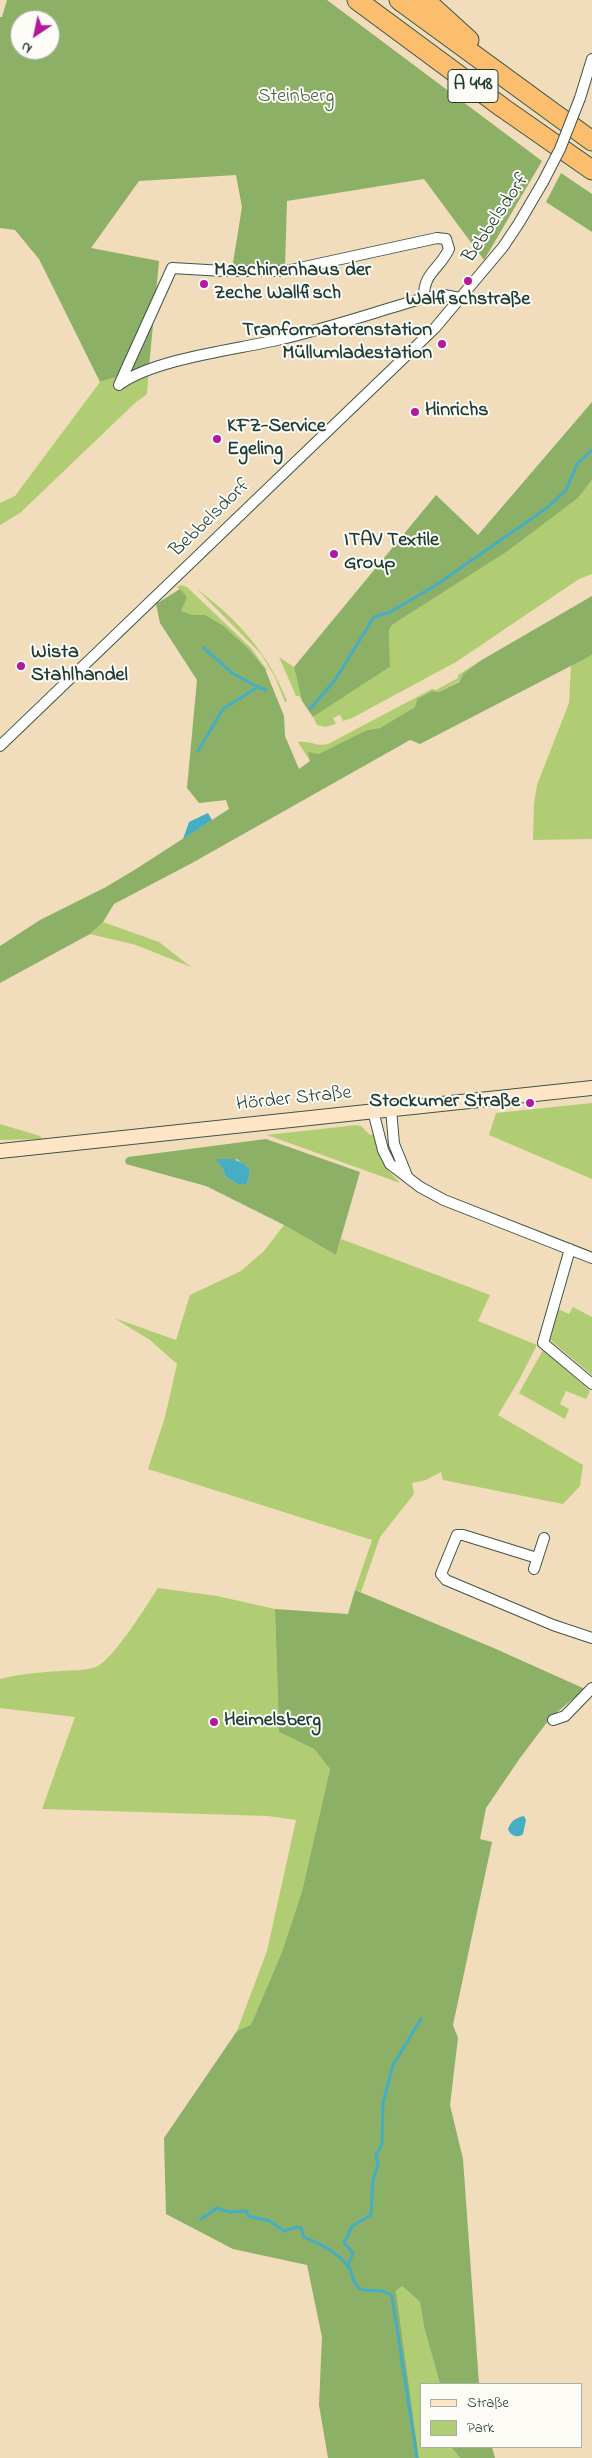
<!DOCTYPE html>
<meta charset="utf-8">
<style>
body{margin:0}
#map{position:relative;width:592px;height:2458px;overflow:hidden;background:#f1dcbb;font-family:"Indie Flower",sans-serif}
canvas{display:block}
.legend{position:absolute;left:420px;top:2383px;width:162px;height:65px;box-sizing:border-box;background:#fdfcf7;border:1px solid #a4b0a9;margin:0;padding:6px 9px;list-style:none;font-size:15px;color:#1f3d34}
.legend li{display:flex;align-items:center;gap:10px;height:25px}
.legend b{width:25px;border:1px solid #a4b0a9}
.north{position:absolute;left:10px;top:10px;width:50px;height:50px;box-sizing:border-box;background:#fdfcf7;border:1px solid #a4b0a9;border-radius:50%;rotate:214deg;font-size:14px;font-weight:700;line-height:20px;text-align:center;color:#1f3d34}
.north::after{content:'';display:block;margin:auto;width:18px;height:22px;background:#b5179e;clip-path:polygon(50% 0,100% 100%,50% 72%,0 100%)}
</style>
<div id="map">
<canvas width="592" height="2458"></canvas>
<ul class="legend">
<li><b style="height:6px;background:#fde5c5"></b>Straße</li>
<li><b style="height:14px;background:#b1cd73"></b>Park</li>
</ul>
<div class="north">N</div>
</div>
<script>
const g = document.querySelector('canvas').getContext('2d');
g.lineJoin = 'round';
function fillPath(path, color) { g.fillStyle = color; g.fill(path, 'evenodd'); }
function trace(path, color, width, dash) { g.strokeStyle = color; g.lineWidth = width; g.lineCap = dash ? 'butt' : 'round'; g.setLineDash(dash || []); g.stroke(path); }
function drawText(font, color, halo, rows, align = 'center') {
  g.font = font + ' "Indie Flower",sans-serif'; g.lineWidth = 4; g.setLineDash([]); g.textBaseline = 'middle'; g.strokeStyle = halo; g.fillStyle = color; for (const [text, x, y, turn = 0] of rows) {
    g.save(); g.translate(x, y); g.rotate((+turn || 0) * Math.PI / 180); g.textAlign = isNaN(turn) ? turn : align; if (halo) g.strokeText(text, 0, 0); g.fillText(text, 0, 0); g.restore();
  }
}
const green = new Path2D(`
 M149 367 147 394 135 403 20 513 0 525V503L15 496 100 382Z
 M592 480V574L579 579 456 662 352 718 343 721 340 715 333 718 336 724 325 727 317 725 313 717 390 667 389 630 392 625 508 551 578 498Z
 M181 585 187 587 251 648 267 670 265 671 249 649 205 615H193L180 611 187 597 177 587Z
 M197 589C238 620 268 653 287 701L285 702 275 677 261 654Z
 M592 655V839L533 840 534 803 537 785 569 703 571 665Z
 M279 657 294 667 302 701 299 696H296Z
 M480 661 463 674 459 681 439 692 432 691 417 699 415 707 380 728 367 730 310 761 298 742C309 740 317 747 328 744L432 689 436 690 458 678V675Z
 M103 922 159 942 191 967 136 945 90 934Z
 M592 1103V1179L489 1135 496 1113Z
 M0 1124 40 1136 42 1139 0 1140Z
 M357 1125 361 1126 370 1135 374 1134 385 1167 400 1183 267 1135Z
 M284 1225 336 1255 341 1239 490 1295 478 1321 537 1345 519 1380 498 1415 583 1465 580 1486 563 1504 443 1480 441 1472 426 1480 412 1483 414 1494 380 1537 361 1592 355 1590 372 1540 148 1469 165 1417 177 1364 150 1340 114 1318 176 1340 190 1295 241 1271 264 1251Z
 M573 1307 592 1317V1375L550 1340 558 1309 569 1314Z
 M543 1350 590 1391 586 1399 566 1391 560 1404 569 1409 565 1419 519 1393Z
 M158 1588 217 1596 275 1609 279 1732 314 1749 330 1769 302 1891 282 1952 251 2026 237 2031 267 1951 296 1820 268 1816 42 1809 75 1717 0 1708V1679C20 1674 41 1672 61 1671 72 1670 85 1671 96 1667 114 1659 146 1606 158 1588Z
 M402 2286 420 2302 424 2327 440 2384H421V2447H451L460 2458H419L396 2291Z`);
const forest = new Path2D(`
 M7 0H327L542 161 484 260 424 179 287 201 285 267 232 269 242 207 236 175 139 181 91 248 159 261 149 367 100 382 39 259 15 230 0 228V17H2ZM20 20H50V50H20Z
 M561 173 592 194V232L546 202Z
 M592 402V480L578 498 508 551 392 625 389 630 390 667 313 717 302 701 294 667 436 495 478 535Z
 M180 589 187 597 181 611 193 615H205L222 625 249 649 265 669 284 716 285 736 299 769 310 761 308 752 319 754 367 730 380 728 415 707 417 699 432 691 439 692 459 682 463 674 480 661 592 596V655L420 744 410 740 192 863 114 904 103 922 90 934 0 983V946L40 920 106 887 136 869 229 809 226 800 199 803 187 788 197 680 160 623 156 604Z
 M266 1139 360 1172 336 1255 284 1225 206 1186 126 1164 125 1160 128 1157ZM237 1159 250 1170 247 1184H238L226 1177 222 1167Z
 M355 1590 496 1649 585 1689 551 1717 520 1758 486 1808 480 1839 492 1842 453 2025 458 2038 450 2105 463 2159 479 2384H440L424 2327 420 2302 402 2286 396 2291 419 2458H328L319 2405 322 2337 307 2265 233 2249 166 2214 164 2138 237 2031 251 2025 282 1952 302 1891 330 1769 314 1749 279 1732 275 1609 348 1614Z
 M451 2447H492L495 2458H460Z`);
const water = new Path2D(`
 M208 813 212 820 183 839 189 822Z
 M222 1159C235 1159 241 1160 250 1170L247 1184H238L226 1177 222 1167 216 1160Z
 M524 1816 526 1820 523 1834C517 1839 510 1835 508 1829 511 1821 515 1818 524 1816Z`);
const stream = new Path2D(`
 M204 648 232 673 258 687
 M310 709 335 680 374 617 390 612 433 587 547 508 566 490 577 464 592 450
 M198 751 223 709 258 687 266 690
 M201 2219 217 2208 230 2212 247 2211 248 2216 270 2221 284 2231 297 2227 301 2228 304 2237C321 2245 338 2251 349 2268 354 2274 351 2282 359 2288 367 2294 381 2286 392 2296L417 2458
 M348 2265 353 2253 344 2243 352 2226 371 2215 373 2180 378 2164 376 2155 382 2144 383 2103 393 2065 421 2019`);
const street = new Path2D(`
 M580 98 592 59
 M120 384C155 359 233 350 277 340 326 329 375 312 424 298L444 295 460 298
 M119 385 172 268 224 271H286L437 238 446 239 449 249C439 270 423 273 424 298
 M0 746 435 328 503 247 519 223 543 182
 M391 1109 394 1144 407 1176
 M373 1111 383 1150 390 1164 420 1187 444 1200 592 1258
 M570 1249 543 1343 592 1384
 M537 1558 463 1535H457L441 1574 446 1580 553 1625 592 1638
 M534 1569 544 1538
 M553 1720 565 1716 592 1688`);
const secondary = new Path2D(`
 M0 1151 592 1088`);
const highway = new Path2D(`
 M357 0 503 108 592 170
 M399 0 592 141
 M425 0 469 40`);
const streetBridge = new Path2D(`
 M543 182 560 149 580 98`);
const markers = [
 [468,281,5,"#b5179e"],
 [204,284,5,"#b5179e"],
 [442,344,5,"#b5179e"],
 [415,412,5,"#b5179e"],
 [217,439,5,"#b5179e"],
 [334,554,5,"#b5179e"],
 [21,666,5,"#b5179e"],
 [530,1103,5,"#b5179e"],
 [214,1722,5,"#b5179e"]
];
const shields = [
 [473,86,50]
];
const shieldNames = [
 ["A 448",473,86]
];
const parkNames = [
 ["Steinberg",296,98]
];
const streetNames = [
 ["Bebbelsdorf",497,219,-56],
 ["Bebbelsdorf",211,519,-44],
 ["Hörder Straße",294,1100,-6]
];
const poiNames = [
 ["Maschinenhaus der",214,272],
 ["Zeche Wallfisch",214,295],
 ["Walfischstraße",468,301,"center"],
 ["Tranformatorenstation",432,332,"right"],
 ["Müllumladestation",432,355,"right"],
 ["Hinrichs",425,412],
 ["KFZ-Service",227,428],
 ["Egeling",227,451],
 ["ITAV Textile",344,542],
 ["Group",344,565],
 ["Wista",31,654],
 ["Stahlhandel",31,677],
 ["Stockumer Straße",520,1103,"right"],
 ["Heimelsberg",224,1722]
];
fillPath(green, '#b1cd73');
fillPath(forest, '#8cb065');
fillPath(water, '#45adc4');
trace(stream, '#45adc4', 3);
trace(street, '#3e5548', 12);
trace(secondary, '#3e5548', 16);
trace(highway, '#3e5548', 21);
trace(street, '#fff', 10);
trace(secondary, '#fde5c5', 14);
trace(highway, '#fabe6e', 19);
trace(streetBridge, '#3e5548', 12, []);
trace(streetBridge, '#fff', 10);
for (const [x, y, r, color] of markers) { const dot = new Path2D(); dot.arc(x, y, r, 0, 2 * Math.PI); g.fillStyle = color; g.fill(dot); trace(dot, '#fdfcf7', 2); }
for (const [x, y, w] of shields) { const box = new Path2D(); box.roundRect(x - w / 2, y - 16.5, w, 33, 4); g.fillStyle = '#fdfcf7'; g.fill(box); trace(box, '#1f3d34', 1); }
drawText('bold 19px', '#1f3d34', null, shieldNames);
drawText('20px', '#446144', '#fdfcf7', parkNames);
drawText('20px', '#1f3d34', '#fdfcf7', streetNames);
drawText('bold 20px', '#1f3d34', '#fdfcf7', poiNames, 'left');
</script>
